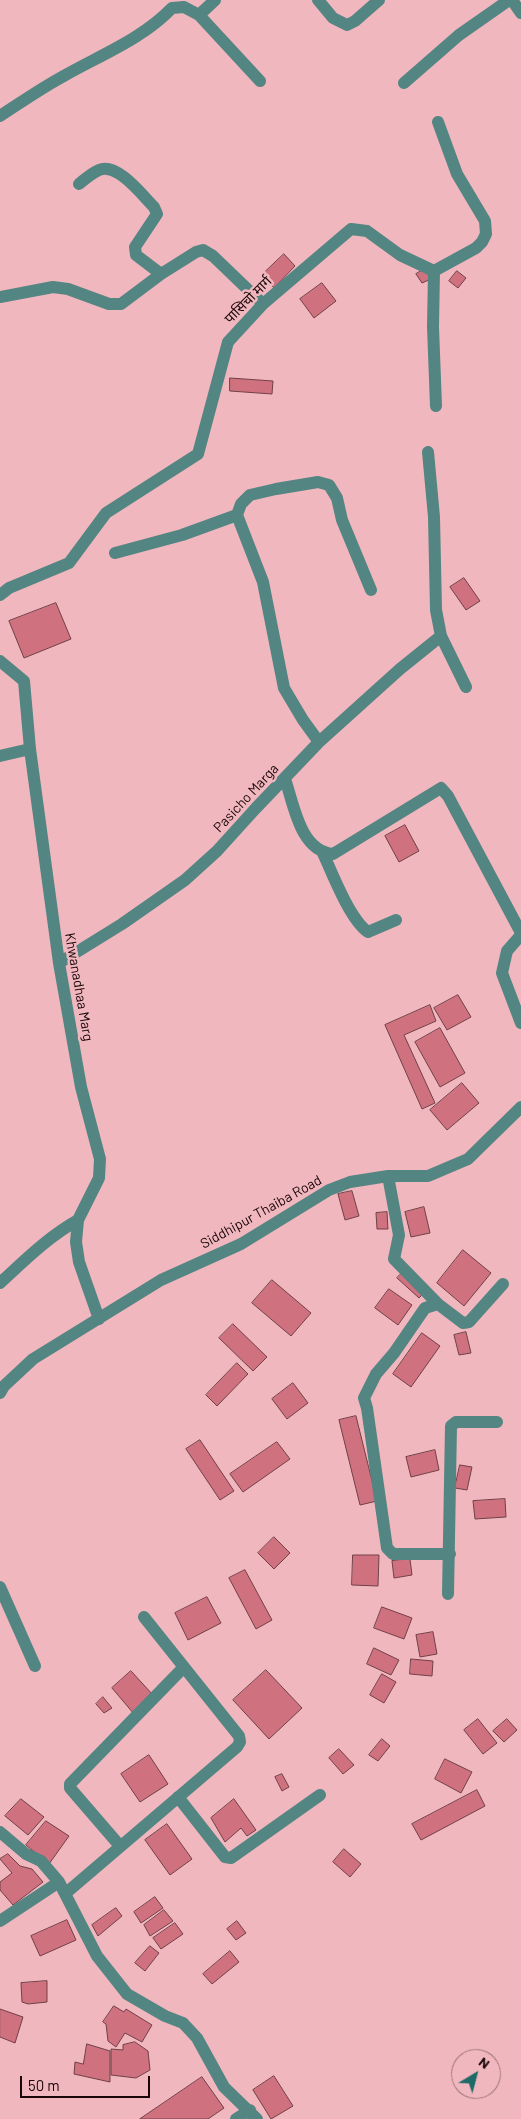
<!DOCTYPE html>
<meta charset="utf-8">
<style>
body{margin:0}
#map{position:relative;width:521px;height:2119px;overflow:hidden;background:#f1b7be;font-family:Barlow,sans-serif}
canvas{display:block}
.north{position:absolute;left:451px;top:2049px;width:50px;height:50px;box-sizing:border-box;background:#f1b7be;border:1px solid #9a7075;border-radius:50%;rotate:37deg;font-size:14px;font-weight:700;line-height:20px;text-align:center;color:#180608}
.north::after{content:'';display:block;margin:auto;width:18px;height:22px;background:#1e6a67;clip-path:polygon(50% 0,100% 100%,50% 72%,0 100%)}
.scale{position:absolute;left:20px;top:2076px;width:130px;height:22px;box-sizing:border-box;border:2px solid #180608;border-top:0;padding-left:6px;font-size:15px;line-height:18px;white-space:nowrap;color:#180608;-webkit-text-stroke:4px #f1b7be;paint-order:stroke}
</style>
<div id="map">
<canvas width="521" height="2119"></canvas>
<div class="north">N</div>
<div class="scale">50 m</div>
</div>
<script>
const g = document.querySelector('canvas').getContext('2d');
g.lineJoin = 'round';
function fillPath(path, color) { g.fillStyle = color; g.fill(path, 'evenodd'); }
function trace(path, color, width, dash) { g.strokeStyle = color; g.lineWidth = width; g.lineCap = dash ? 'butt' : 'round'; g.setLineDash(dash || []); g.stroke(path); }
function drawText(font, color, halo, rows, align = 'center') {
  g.font = font + ' Barlow,"Noto Sans Devanagari",sans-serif'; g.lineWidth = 5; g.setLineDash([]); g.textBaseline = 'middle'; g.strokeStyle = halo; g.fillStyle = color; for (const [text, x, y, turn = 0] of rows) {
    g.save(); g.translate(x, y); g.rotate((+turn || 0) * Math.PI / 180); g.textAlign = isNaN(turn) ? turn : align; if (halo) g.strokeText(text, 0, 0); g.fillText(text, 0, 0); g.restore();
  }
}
const building = new Path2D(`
 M284 254 295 266 274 288 262 275Z
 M425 269 431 279 422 283 416 274Z
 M457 271 466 278 458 288 449 281Z
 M322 283 336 301 314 318 300 299Z
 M230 378 273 381 272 394 230 391Z
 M464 578 480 601 466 610 450 587Z
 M56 603 71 639 24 658 9 621Z
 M405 825 419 851 399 862 385 836Z
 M458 995 471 1017 447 1030 434 1008Z
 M430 1005 436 1021 404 1035 435 1103 422 1109 385 1025Z
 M440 1028 465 1073 440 1087 415 1042Z
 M462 1083 479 1103 447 1130 430 1110Z
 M352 1191 359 1216 345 1220 338 1194Z
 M424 1207 430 1233 411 1237 405 1212Z
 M387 1212 388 1229H377L376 1213Z
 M463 1250 491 1273 464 1306 437 1283Z
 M402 1273 424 1293 419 1298 397 1278Z
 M272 1280 311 1313 291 1336 252 1303Z
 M389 1289 412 1305 398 1325 375 1308Z
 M233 1324 267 1357 253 1371 219 1338Z
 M466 1332 471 1353 459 1355 454 1335Z
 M422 1333 440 1346 411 1387 393 1374Z
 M237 1363 248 1374 217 1406 206 1395Z
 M293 1383 308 1403 287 1419 272 1399Z
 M356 1416 377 1501 360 1505 339 1420Z
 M200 1440 234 1491 220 1500 186 1449Z
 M277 1442 290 1459 243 1492 230 1474Z
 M435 1450 439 1470 411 1477 406 1457Z
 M460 1465 472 1467 467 1490 455 1488Z
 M505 1499 506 1517 475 1519 473 1501Z
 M274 1537 290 1553 274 1569 258 1553Z
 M353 1555H379L378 1586 352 1585Z
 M410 1559 412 1575 394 1578 392 1561Z
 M245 1570 272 1620 256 1629 229 1578Z
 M207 1597 221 1623 188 1640 175 1613Z
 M382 1607 412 1618 404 1639 374 1628Z
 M433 1632 437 1654 420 1657 416 1635Z
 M374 1648 399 1660 391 1675 367 1664Z
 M411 1659 433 1661 432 1676 410 1674Z
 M266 1670 302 1708 269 1739 233 1700Z
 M131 1671 153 1695 134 1714 112 1688Z
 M382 1674 396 1682 384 1703 370 1695Z
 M103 1697 112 1708 104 1713 96 1704Z
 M478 1719 497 1743 483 1754 464 1730Z
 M507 1719 517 1730 504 1742 493 1731Z
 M382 1739 390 1746 378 1761 369 1755Z
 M339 1749 354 1765 343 1774 329 1758Z
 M149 1755 168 1784 140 1802 121 1774Z
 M445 1759 472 1772 461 1793 435 1779Z
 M282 1774 289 1787 282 1791 275 1777Z
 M477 1790 485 1806 421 1840 412 1824Z
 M21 1799 44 1817 28 1835 5 1816Z
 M234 1799 256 1830 247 1836 241 1828 225 1842 211 1818Z
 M46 1821 69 1836 49 1864 26 1845Z
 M167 1824 192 1859 170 1875 145 1840Z
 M344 1849 361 1864 350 1877 333 1862Z
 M8 1854 20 1866 32 1869 43 1882 13 1905 0 1890V1882L12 1873 0 1859Z
 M155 1897 163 1908 141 1923 134 1912Z
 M116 1908 122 1916 98 1936 92 1925Z
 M164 1910 173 1921 150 1936 144 1925Z
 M67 1920 76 1940 40 1956 31 1936Z
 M237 1921 246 1933 236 1940 227 1929Z
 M175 1923 183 1934 161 1949 153 1938Z
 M150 1946 159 1953 145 1971 135 1963Z
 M230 1951 239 1962 212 1984 203 1974Z
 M47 1981V2002L28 2004 22 2002 21 1983Z
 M114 2006 124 2012 126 2009 152 2025 142 2042 125 2033 116 2047 108 2041 106 2024 103 2022Z
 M0 2009 23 2017 15 2043 0 2037Z
 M135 2042 148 2051 150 2070 136 2078 111 2075V2049L123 2050V2045Z
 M87 2044 110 2051V2082L74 2074 75 2062 83 2064Z
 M274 2076 293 2106 271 2119 253 2090Z
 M202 2077 224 2108 208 2119H140Z`);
const minor = new Path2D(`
 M318 0 333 18 347 25 355 21 379 0
 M512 0 521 13
 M199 15 215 0
 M404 83 459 35 509 0
 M0 116C20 103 40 89 62 77 100 55 141 40 172 8L184 7 199 15 260 81
 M79 184C85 179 92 173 99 170 117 162 142 195 154 207L157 214 135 247 136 255 161 274
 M434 271 433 327 436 406
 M0 297 53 287 68 289 109 304H121L161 274 196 252 203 250 213 256 263 304
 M428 452 434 517 436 610 441 636 466 687
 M115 553 182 535 237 515
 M0 595 9 588 69 563 106 513 198 454 228 342 263 304 351 229 367 231 400 255 434 271 476 248 482 242 486 234 485 221 457 174 438 122
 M0 661 24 681 30 749 59 963 81 1087 100 1159 99 1178 78 1220 76 1242 79 1262 99 1319
 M319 742 303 720 284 688 263 582 237 515 241 504 250 495 276 489 318 482 329 485 337 498 342 520 371 590
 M0 756 30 749
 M285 779C294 805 300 851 333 854L441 788 448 796 521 933
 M323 853C332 873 350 920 368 932L396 920
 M521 935 507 951 502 973 521 1023
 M59 963 122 924 185 880 217 851 256 808 319 742 400 669 441 636
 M388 1176 399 1235 394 1259 438 1304 425 1308 394 1353 376 1374 364 1398 367 1408 387 1548 393 1554H450
 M0 1283C25 1260 48 1237 78 1220
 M438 1304 463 1323 469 1322 503 1284
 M0 1393 4 1386 33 1359 161 1280 241 1244 329 1190 350 1182 388 1176H428L468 1159 521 1107
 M0 1587 35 1666
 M448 1594 451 1426 456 1422H497
 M178 1797 225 1857 231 1858 320 1795
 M0 1832 26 1854 41 1861 59 1882 97 1956 127 1994 165 2016 183 2023 197 2038 224 2087 257 2119
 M120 1846 70 1788V1784L184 1667
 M66 1893 237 1747 240 1742 239 1736 144 1617
 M0 1921 59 1882
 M236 2119 250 2110`);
const streetNames = [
 ["पासिचो मार्ग",248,300,-45],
 ["Pasicho Marga",246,798,-47],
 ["Khwanadhaa Marg",79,987,80],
 ["Siddhipur Thaiba Road",261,1212,-29]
];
fillPath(building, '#cf717f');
trace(building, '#704047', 1);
trace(minor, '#538582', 12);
drawText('14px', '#180608', '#f1b7be', streetNames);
</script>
